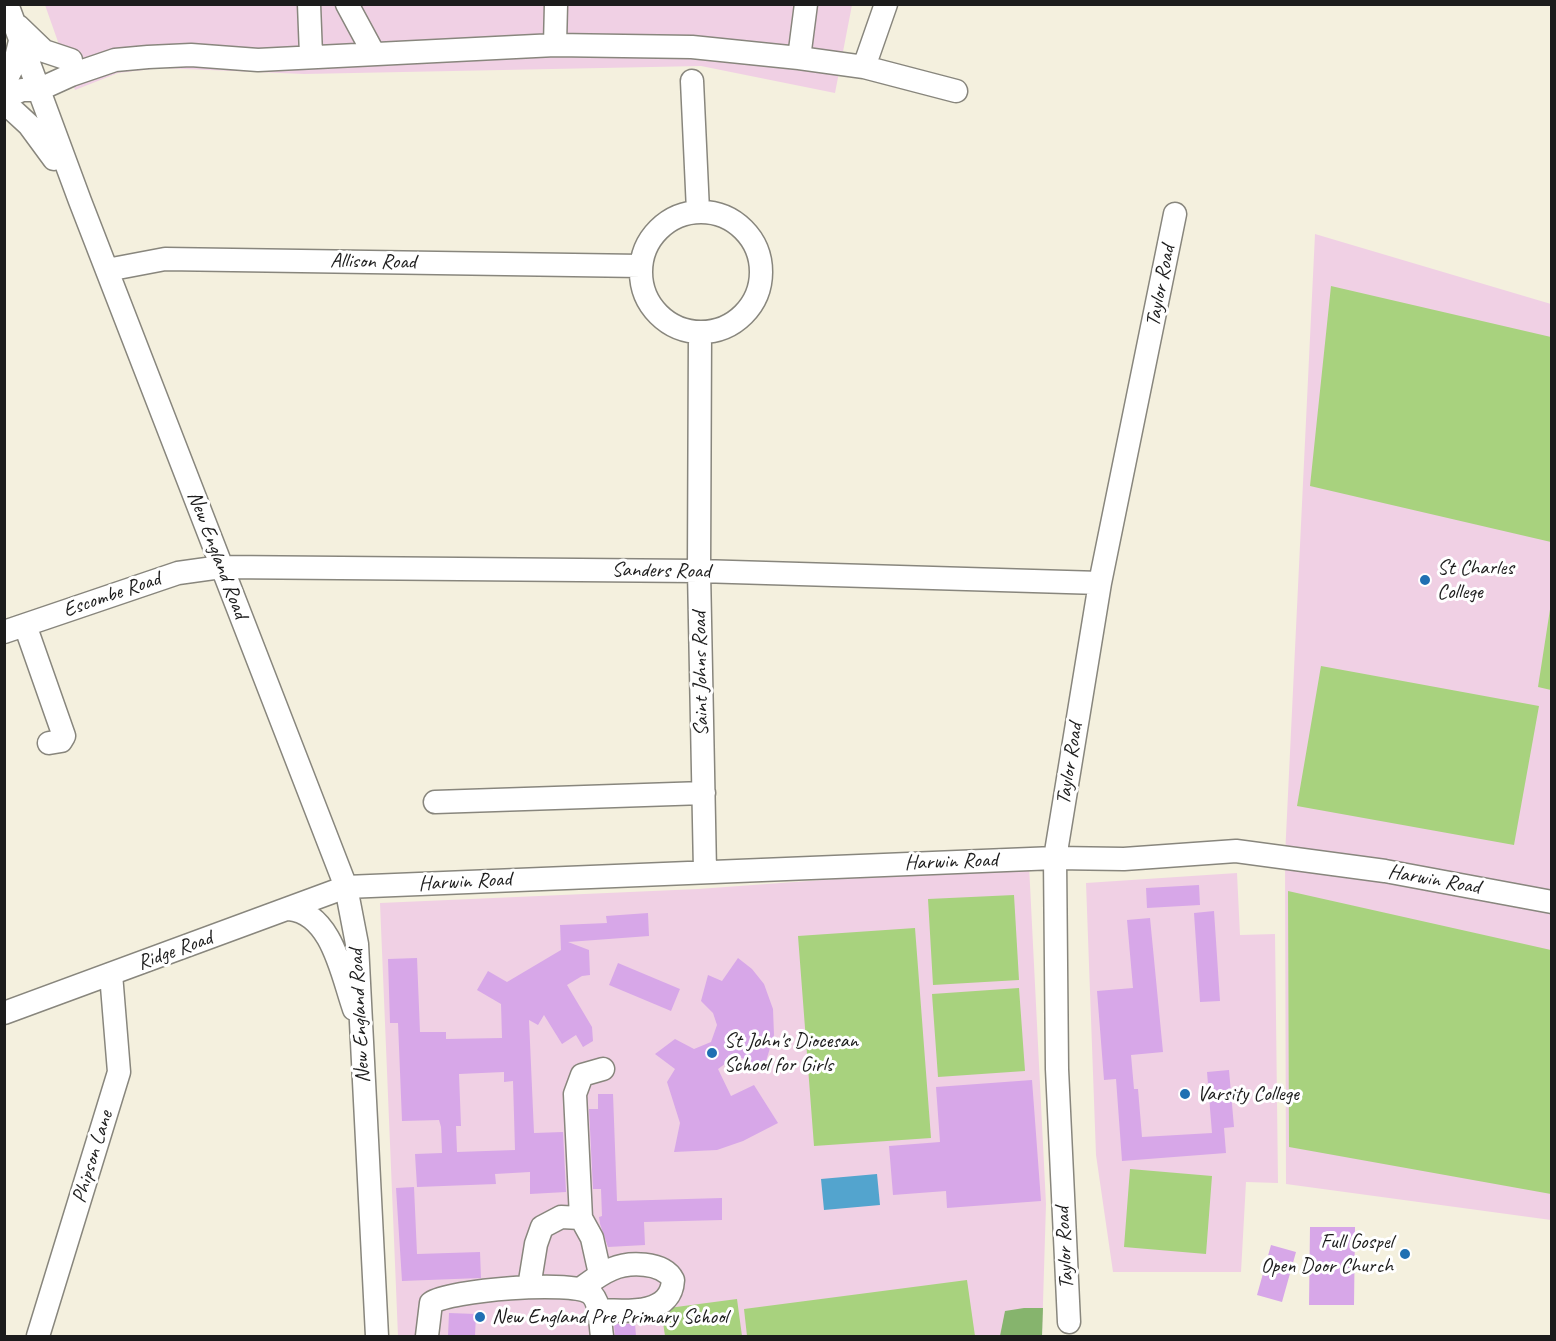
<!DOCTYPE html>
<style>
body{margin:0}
#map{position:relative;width:1556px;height:1341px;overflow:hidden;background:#f4f0de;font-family:Caveat,sans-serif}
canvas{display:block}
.frame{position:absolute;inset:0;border:6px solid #1c1c1c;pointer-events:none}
</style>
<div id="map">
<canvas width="1556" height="1341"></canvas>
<div class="frame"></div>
</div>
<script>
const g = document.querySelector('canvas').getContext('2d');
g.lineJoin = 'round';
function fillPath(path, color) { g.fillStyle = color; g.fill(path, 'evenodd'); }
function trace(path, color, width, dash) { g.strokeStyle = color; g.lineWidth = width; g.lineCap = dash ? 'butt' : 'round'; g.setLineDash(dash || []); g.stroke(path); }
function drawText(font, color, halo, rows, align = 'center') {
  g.font = font + ' Caveat,sans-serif'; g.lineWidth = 6; g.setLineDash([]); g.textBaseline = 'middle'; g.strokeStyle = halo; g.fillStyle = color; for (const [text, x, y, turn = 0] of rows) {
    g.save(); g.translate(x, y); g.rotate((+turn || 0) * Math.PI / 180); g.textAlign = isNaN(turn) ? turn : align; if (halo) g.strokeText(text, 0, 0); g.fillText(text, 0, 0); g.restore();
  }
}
const built = new Path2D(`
 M45 5H852L835 93 701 66 304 74 161 68 118 73 75 90Z
 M1315 234 1551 304V1220L1286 1184 1285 856Z
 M1029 865 1046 1204 1042 1336H398L380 903 698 889Z
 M1237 873 1240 935 1275 934 1278 1183 1246 1182 1241 1272H1113L1096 1155 1086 883Z`);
const green = new Path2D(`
 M1331 286 1551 337V542L1310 486Z
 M1551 603H1552L1551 690 1538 687Z
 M1321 666 1539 706 1514 845 1297 806Z
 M1288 891 1551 950V1194L1289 1147Z
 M1014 895 1019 980 933 985 928 899Z
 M915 928 931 1138 814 1146 798 936Z
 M1019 988 1025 1071 938 1077 932 994Z
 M1130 1169 1212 1176 1206 1254 1124 1247Z
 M967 1280 975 1336H747L744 1309Z
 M737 1299 742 1336H665L661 1309Z`);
const forest = new Path2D(`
 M1024 1308H1043L1042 1336H1000L1005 1311Z`);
const water = new Path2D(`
 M877 1174 880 1205 824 1210 821 1179Z`);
const building = new Path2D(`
 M1199 885 1200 905 1147 908 1146 888Z
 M1214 911 1220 1001 1200 1002 1194 913Z
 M648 913 649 936 568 942 589 950 590 975 582 976 567 985 592 1027 593 1041 583 1047 576 1035 562 1044 544 1015 538 1025 529 1020 534 1133 563 1132 566 1192 530 1194V1172L495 1174 496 1184 417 1187 415 1154 442 1153 441 1127 439 1120 402 1121 398 1023H390L388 959 417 958 420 1032H446V1039L502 1038 501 1004 477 990 488 971 507 982 561 950 560 925 607 923 606 916ZM504 1072V1082L513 1081 515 1150 457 1152 456 1126H461L459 1074Z
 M1150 918 1163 1052 1131 1055 1134 1089H1138L1142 1137 1212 1133 1207 1072 1229 1070 1234 1127 1224 1128 1226 1153 1122 1161 1116 1079 1104 1080 1097 991 1133 988 1127 920Z
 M738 958 752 969 764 984 773 1009 774 1035 763 1071 737 1055 718 1069 731 1096 754 1085 778 1123 743 1141 717 1150 674 1152 680 1123 667 1082 675 1069 655 1054 675 1039 694 1049 711 1042 717 1025 713 1013 701 1001 708 975 722 981Z
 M618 963 680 989 671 1011 609 985Z
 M1032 1080 1041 1201 947 1208 946 1191 893 1195 889 1146 940 1142 936 1087Z
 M598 1094H613L617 1201 722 1198V1220L644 1222 645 1245 608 1247 600 1224 599 1217 602 1216 601 1189H593L589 1109H598Z
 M414 1187 417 1254 480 1252 481 1278 402 1281 396 1188Z
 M1310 1227H1355L1354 1305H1309Z
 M1271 1245 1296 1252 1282 1302 1257 1295Z
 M449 1313 476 1314 475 1336H448Z
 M614 1324H635L636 1336H615Z`);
const minor = new Path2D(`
 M7 4 80 201 346 887 357 944 377 1336
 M309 4 311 55
 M347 4 374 54
 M18 26 44 51 71 60
 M555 45 556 4
 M799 58 806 4
 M864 67 886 4
 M692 81 698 211
 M4 84 15 62 20 41
 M4 98 22 90H38L71 75 115 60 148 57 191 55 258 60 555 45 692 47 799 58 864 67 956 91
 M4 102 29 125 54 159
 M641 272a60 60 0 1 1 120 0a60 60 0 1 1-120 0Z
 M107 270 165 259 641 266
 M700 332 699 571 705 871
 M25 625 64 736 61 741 49 743
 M4 632 178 573 221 567 699 571 1100 583
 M435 802 704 793
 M289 909C332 913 342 975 354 1009
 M4 1013 346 887 1055 858 1124 859 1236 851 1385 871 1552 902
 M581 1218 575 1094 582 1075 603 1069
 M529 1287 536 1244 542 1227 561 1217 581 1218 592 1238 600 1274
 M580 1289C590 1282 600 1274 612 1269 628 1262 663 1261 673 1280 671 1317 623 1311 598 1310
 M1069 1322 1057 1069 1055 858 1100 583 1175 214
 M38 1336 119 1072 111 974
 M427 1336 431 1303C450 1290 571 1280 590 1293 601 1301 600 1325 602 1336`);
const markers = [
 [1425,580,6,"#1f6fb2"],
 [712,1053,6,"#1f6fb2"],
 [1185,1094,6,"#1f6fb2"],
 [1405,1254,6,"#1f6fb2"],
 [480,1317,6,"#1f6fb2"]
];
const streetNames = [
 ["Allison Road",373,262,1],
 ["Taylor Road",1161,286,-79],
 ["New England Road",217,555,69],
 ["Sanders Road",661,571,1],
 ["Escombe Road",112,595,-19],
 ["Saint Johns Road",701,674,-91],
 ["Taylor Road",1070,764,-81],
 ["Harwin Road",951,862,-2],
 ["Harwin Road",1434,880,10],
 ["Harwin Road",465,882,-3],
 ["Ridge Road",175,951,-20],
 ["New England Road",360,1016,-93],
 ["Phipson Lane",93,1157,-73],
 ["Taylor Road",1065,1248,-93]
];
const poiNames = [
 ["St Charles",1437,568],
 ["College",1437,592],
 ["St John's Diocesan",724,1041],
 ["School for Girls",724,1065],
 ["Varsity College",1197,1094],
 ["Full Gospel",1393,1242,"right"],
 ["Open Door Church",1393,1266,"right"],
 ["New England Pre Primary School",492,1317]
];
fillPath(built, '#f0d0e4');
fillPath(green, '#a8d27e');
fillPath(forest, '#86b46d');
fillPath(water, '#53a4ce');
fillPath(building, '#d7a7e8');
trace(minor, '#88867d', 25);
trace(minor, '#fff', 22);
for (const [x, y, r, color] of markers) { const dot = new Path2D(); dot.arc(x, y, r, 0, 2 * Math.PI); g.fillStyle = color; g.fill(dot); trace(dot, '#fff', 2); }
drawText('21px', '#1c1c1c', '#fff', streetNames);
drawText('21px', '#1c1c1c', '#fff', poiNames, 'left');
</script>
